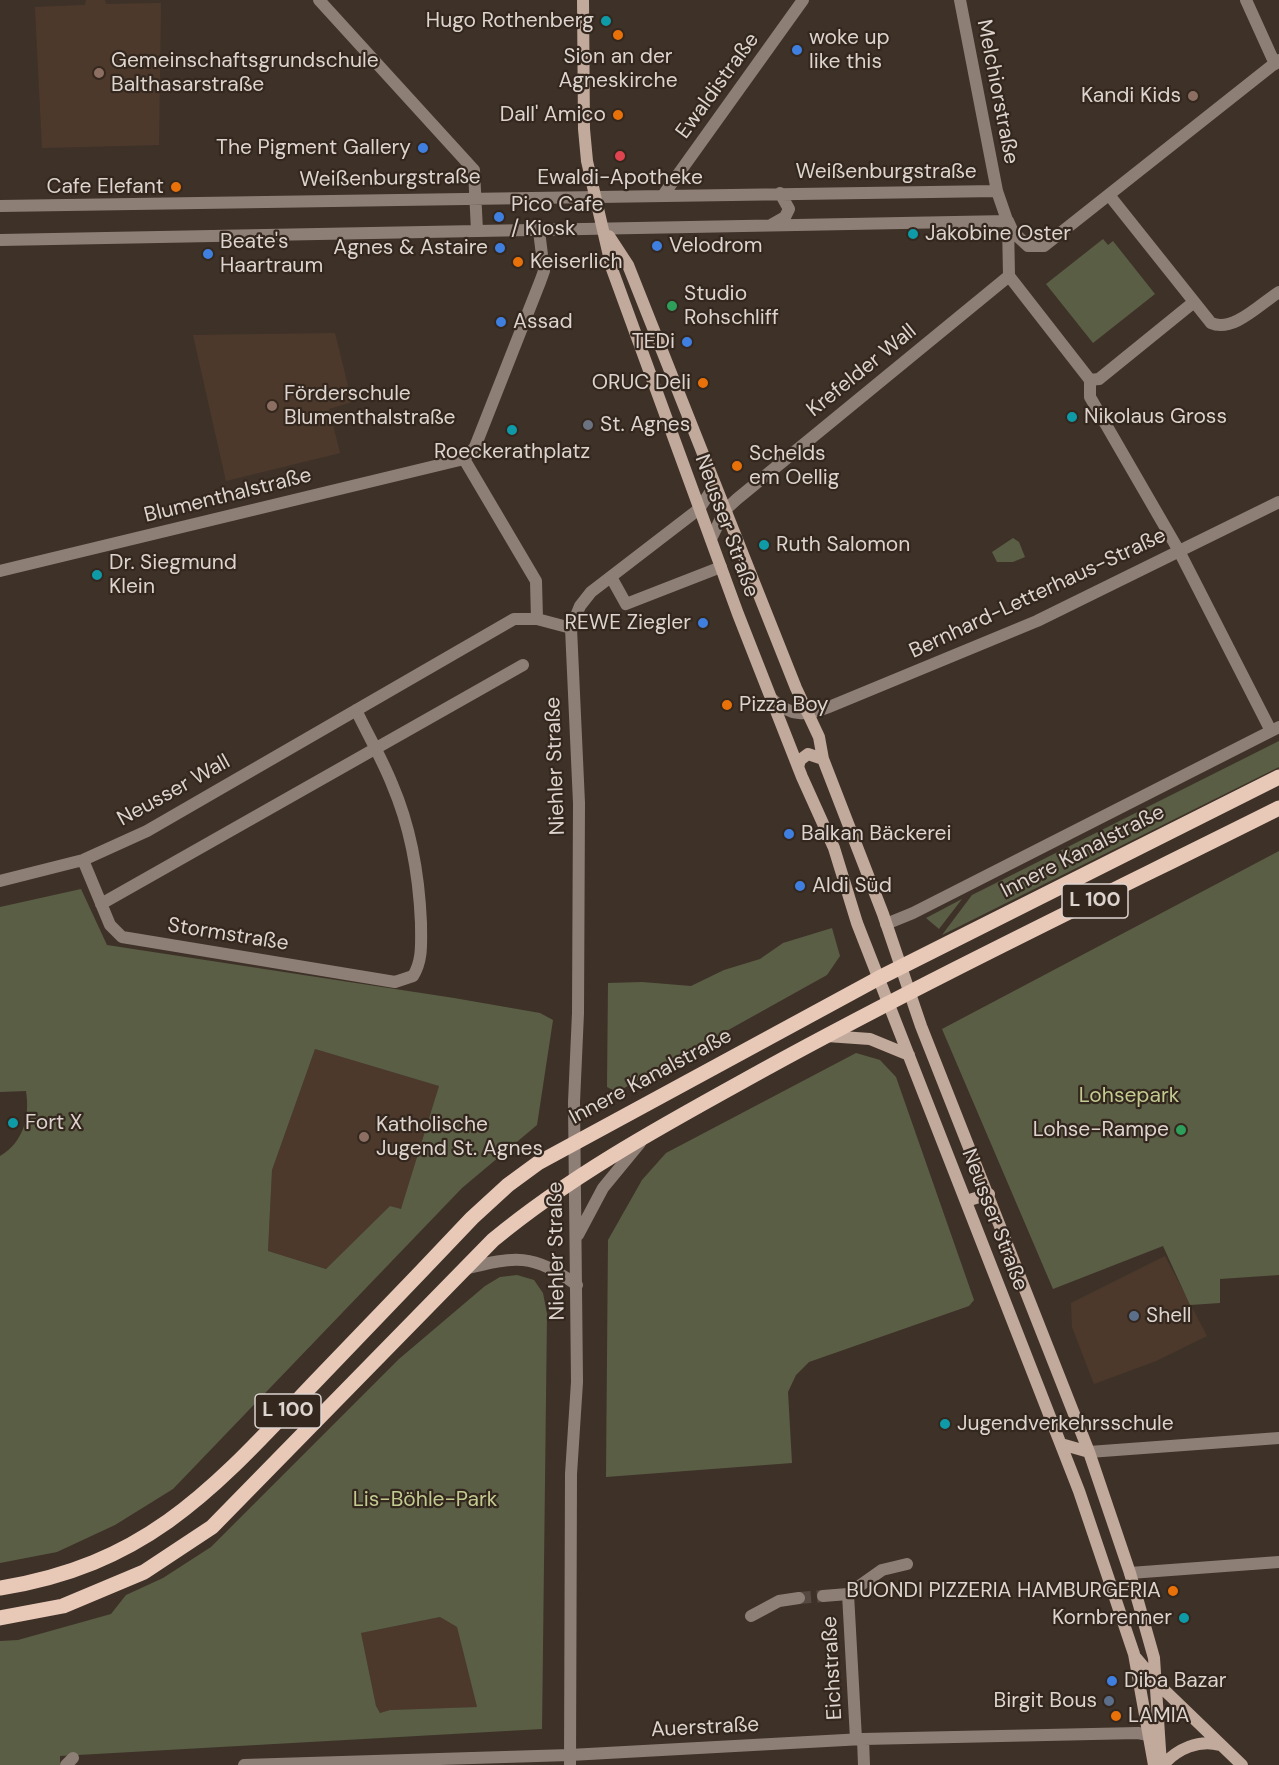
<!DOCTYPE html>
<meta charset="utf-8">
<style>
body{margin:0}
canvas{display:block;background:#3e3128}
</style>
<canvas width="1279" height="1765"></canvas>
<script>
const g = document.querySelector('canvas').getContext('2d');
g.lineJoin = 'round';
function fillPath(path, color) { g.fillStyle = color; g.fill(path, 'evenodd'); }
function trace(path, color, width, dash) { g.strokeStyle = color; g.lineWidth = width; g.lineCap = dash ? 'butt' : 'round'; g.setLineDash(dash || []); g.stroke(path); }
function drawText(font, color, halo, rows, align = 'center') {
  g.font = font + ' "DM Sans",sans-serif'; g.lineWidth = 4.5; g.setLineDash([]); g.textBaseline = 'middle'; g.strokeStyle = halo; g.fillStyle = color; for (const [text, x, y, turn = 0] of rows) {
    g.save(); g.translate(x, y); g.rotate((+turn || 0) * Math.PI / 180); g.textAlign = isNaN(turn) ? turn : align; if (halo) g.strokeText(text, 0, 0); g.fillText(text, 0, 0); g.restore();
  }
}
const built = new Path2D(`
 M86 0H105L106 4 161 3 159 145 42 148 35 7 85 5Z
 M335 333 352 402 329 409 340 453 226 481 193 335Z
 M315 1049 439 1086 401 1210 390 1206 327 1269 268 1251 272 1170Z
 M1165 1256 1207 1336 1156 1361 1094 1384 1072 1327 1071 1303Z
 M440 1617 457 1627 477 1707 390 1710 380 1713 376 1706 361 1633Z`);
const green = new Path2D(`
 M1103 239 1108 245 1113 241 1155 294 1093 343 1046 284Z
 M1013 538 1019 542 1025 557 1013 562H997L992 552Z
 M1279 741V767L942 935 972 895Z
 M1279 851V1275L1220 1279V1303L1190 1305 1163 1246 1053 1289 942 1029Z
 M81 889 107 945 454 998 540 1013 553 1020 537 1125 462 1188 173 1489 115 1525 57 1552 0 1563V1156C24 1142 30 1116 26 1091L0 1092V907ZM315 1049 439 1086 401 1209 390 1206 326 1269 268 1251 272 1170Z
 M962 899 939 929 926 918Z
 M832 928 840 956 827 975 617 1092 607 1087 608 983 642 982 691 986 724 970 760 959 783 943Z
 M856 1053 880 1060 896 1077 974 1300 969 1306 809 1362 796 1375 788 1392 792 1463 606 1477 608 1240 642 1180 666 1153Z
 M517 1275 534 1280 543 1293 547 1314 542 1729 60 1756V1765H0V1641L18 1640 111 1614 126 1595 163 1578 211 1547 399 1359 485 1286 500 1277ZM440 1617 457 1627 477 1707 390 1710 380 1713 376 1706 361 1633Z`);
const minorTunnel = new Path2D(`
 M799 1598 823 1596`);
const minor = new Path2D(`
 M319 0 474 170 477 231
 M960 0 997 191 1008 223 1009 276
 M1246 0 1275 64
 M664 194 803 0
 M1109 195 1211 323C1233 333 1260 304 1279 292
 M0 206 997 191
 M771 225 785 217 789 209 780 193
 M0 240 1008 221 1013 232 1028 246H1044L1279 60
 M1009 276 1090 380 1099 379 1194 302
 M1090 380V397L1179 551 1271 731
 M711 539 725 510 737 499 1009 276
 M0 571 464 459
 M611 577 626 604 721 567
 M537 619 536 581 464 459 475 447 540 282 544 271 539 231
 M772 699C790 717 807 716 829 707L1037 621 1279 502
 M83 860 110 925 122 937 395 982 413 976C423 960 421 942 421 923 419 876 411 828 392 784 382 759 368 735 356 710
 M0 881 83 860 147 831 514 619H537L571 628
 M101 904 523 665
 M886 924 913 913 1279 727
 M1089 1452 1279 1438
 M1130 1573 1279 1562
 M823 1596 848 1594
 M751 1616 779 1601 799 1598
 M856 1739 848 1594 882 1570 907 1564
 M863 1739 864 1765
 M66 1765 73 1758
 M244 1765 570 1755 863 1739 1138 1733 1153 1736 1155 1740`);
const tertiary = new Path2D(`
 M578 1235 603 1188 640 1143
 M464 1269C517 1256 531 1253 577 1285
 M570 1765 571 1474 577 1382 574 1102 578 1013 579 803 571 628 580 606 591 592 699 509 715 485`);
const secondary = new Path2D(`
 M583 0 584 129 587 161 612 269 738 614 802 777 834 848 857 923 1079 1491 1134 1654 1154 1765
 M609 236 628 265 796 688 819 737 823 759 883 914 921 1026 1089 1452 1130 1573 1154 1658 1161 1765
 M798 767 800 760 808 754 823 759
 M827 1036 870 1039 909 1055
 M966 1201 989 1194
 M1061 1444 1089 1452
 M1136 1658 1158 1684 1242 1765
 M1163 1765C1177 1749 1199 1739 1220 1745`);
const primary = new Path2D(`
 M0 1588C150 1564 216 1486 315 1382 367 1328 420 1273 472 1218L508 1185 538 1163 879 978 1279 777
 M0 1618 63 1606 144 1572 212 1527 493 1240C575 1172 671 1121 765 1069 933 977 1107 894 1279 808`);
const markers = [
 [606,21,6,"#0f9aa8"],
 [618,35,6,"#e8710a"],
 [797,50,6,"#3f7fe0"],
 [99,73,6,"#8d6e63"],
 [1193,96,6,"#8d6e63"],
 [618,115,6,"#e8710a"],
 [423,148,6,"#3f7fe0"],
 [620,156,6,"#e0444e"],
 [176,187,6,"#e8710a"],
 [499,217,6,"#3f7fe0"],
 [913,234,6,"#0f9aa8"],
 [657,246,6,"#3f7fe0"],
 [500,248,6,"#3f7fe0"],
 [208,254,6,"#3f7fe0"],
 [518,262,6,"#e8710a"],
 [672,306,6,"#2e9e5b"],
 [501,322,6,"#3f7fe0"],
 [687,342,6,"#3f7fe0"],
 [703,383,6,"#e8710a"],
 [272,406,6,"#8d6e63"],
 [1072,417,6,"#0f9aa8"],
 [588,425,6,"#6b7280"],
 [512,430,6,"#0f9aa8"],
 [737,466,6,"#e8710a"],
 [764,545,6,"#0f9aa8"],
 [97,575,6,"#0f9aa8"],
 [703,623,6,"#3f7fe0"],
 [727,705,6,"#e8710a"],
 [789,834,6,"#3f7fe0"],
 [800,886,6,"#3f7fe0"],
 [13,1123,6,"#0f9aa8"],
 [1181,1130,6,"#2e9e5b"],
 [364,1137,6,"#8d6e63"],
 [1134,1316,6,"#5c6f8a"],
 [945,1424,6,"#0f9aa8"],
 [1173,1591,6,"#e8710a"],
 [1184,1618,6,"#0f9aa8"],
 [1112,1681,6,"#3f7fe0"],
 [1109,1701,6,"#5c6f8a"],
 [1116,1716,6,"#e8710a"]
];
const shields = [
 [1095,901,66],
 [288,1411,66]
];
const shieldNames = [
 ["L 100",1095,901],
 ["L 100",288,1411]
];
const poiNames = [
 ["Hugo Rothenberg",594,21,"right"],
 ["woke up",809,38],
 ["like this",809,62],
 ["Sion an der",618,57,"center"],
 ["Agneskirche",618,81,"center"],
 ["Gemeinschaftsgrundschule",111,61],
 ["Balthasarstraße",111,85],
 ["Kandi Kids",1181,96,"right"],
 ["Dall' Amico",606,115,"right"],
 ["The Pigment Gallery",411,148,"right"],
 ["Ewaldi-Apotheke",620,178,"center"],
 ["Cafe Elefant",164,187,"right"],
 ["Pico Cafe",511,205],
 ["/ Kiosk",511,229],
 ["Jakobine Oster",925,234],
 ["Beate's",220,242],
 ["Haartraum",220,266],
 ["Velodrom",669,246],
 ["Agnes & Astaire",488,248,"right"],
 ["Keiserlich",530,262],
 ["Studio",684,294],
 ["Rohschliff",684,318],
 ["Assad",513,322],
 ["TEDi",675,342,"right"],
 ["ORUC Deli",691,383,"right"],
 ["Förderschule",284,394],
 ["Blumenthalstraße",284,418],
 ["Nikolaus Gross",1084,417],
 ["St. Agnes",600,425],
 ["Roeckerathplatz",512,452,"center"],
 ["Schelds",749,454],
 ["em Oellig",749,478],
 ["Ruth Salomon",776,545],
 ["Dr. Siegmund",109,563],
 ["Klein",109,587],
 ["REWE Ziegler",691,623,"right"],
 ["Pizza Boy",739,705],
 ["Balkan Bäckerei",801,834],
 ["Aldi Süd",812,886],
 ["Fort X",25,1123],
 ["Katholische",376,1125],
 ["Jugend St. Agnes",376,1149],
 ["Lohse-Rampe",1169,1130,"right"],
 ["Shell",1146,1316],
 ["Jugendverkehrsschule",957,1424],
 ["BUONDI PIZZERIA HAMBURGERIA",1161,1591,"right"],
 ["Kornbrenner",1172,1618,"right"],
 ["Diba Bazar",1124,1681],
 ["Birgit Bous",1097,1701,"right"],
 ["LAMIA",1128,1716]
];
const streetNames = [
 ["Ewaldistraße",718,86,-54],
 ["Melchiorstraße",997,92,79],
 ["Weißenburgstraße",886,172],
 ["Weißenburgstraße",390,179,-1],
 ["Krefelder Wall",862,371,-39],
 ["Blumenthalstraße",228,496,-14],
 ["Neusser Straße",726,526,70],
 ["Bernhard-Letterhaus-Straße",1038,594,-25],
 ["Niehler Straße",556,766,-92],
 ["Neusser Wall",174,791,-29],
 ["Innere Kanalstraße",1083,852,-27],
 ["Stormstraße",228,935,9],
 ["Innere Kanalstraße",651,1077,-28],
 ["Neusser Straße",994,1220,69],
 ["Niehler Straße",557,1251,-91],
 ["Eichstraße",833,1668,-93],
 ["Auerstraße",705,1728,-3]
];
const parkNames = [
 ["Lohsepark",1129,1096],
 ["Lis-Böhle-Park",425,1500]
];
fillPath(built, '#4c392c');
fillPath(green, '#5a5e45');
trace(minorTunnel, '#564941', 12, [12, 6]);
trace(minor, '#8e7f76', 12);
trace(tertiary, '#8e7f76', 12);
trace(secondary, '#c1a99b', 12);
trace(primary, '#e8c9b8', 15);
for (const [x, y, r, color] of markers) { const dot = new Path2D(); dot.arc(x, y, r, 0, 2 * Math.PI); g.fillStyle = color; g.fill(dot); trace(dot, '#34271e', 2); }
for (const [x, y, w] of shields) { const box = new Path2D(); box.roundRect(x - w / 2, y - 17, w, 34, 4.5); g.fillStyle = '#34271e'; g.fill(box); trace(box, '#ddd4cf', 1.5); }
drawText('bold 20px', '#ddd4cf', null, shieldNames);
drawText('21px', '#ddd4cf', '#34271e', poiNames, 'left');
drawText('21px', '#ddd4cf', '#34271e', streetNames);
drawText('21px', '#c2cb90', '#34271e', parkNames);
</script>
